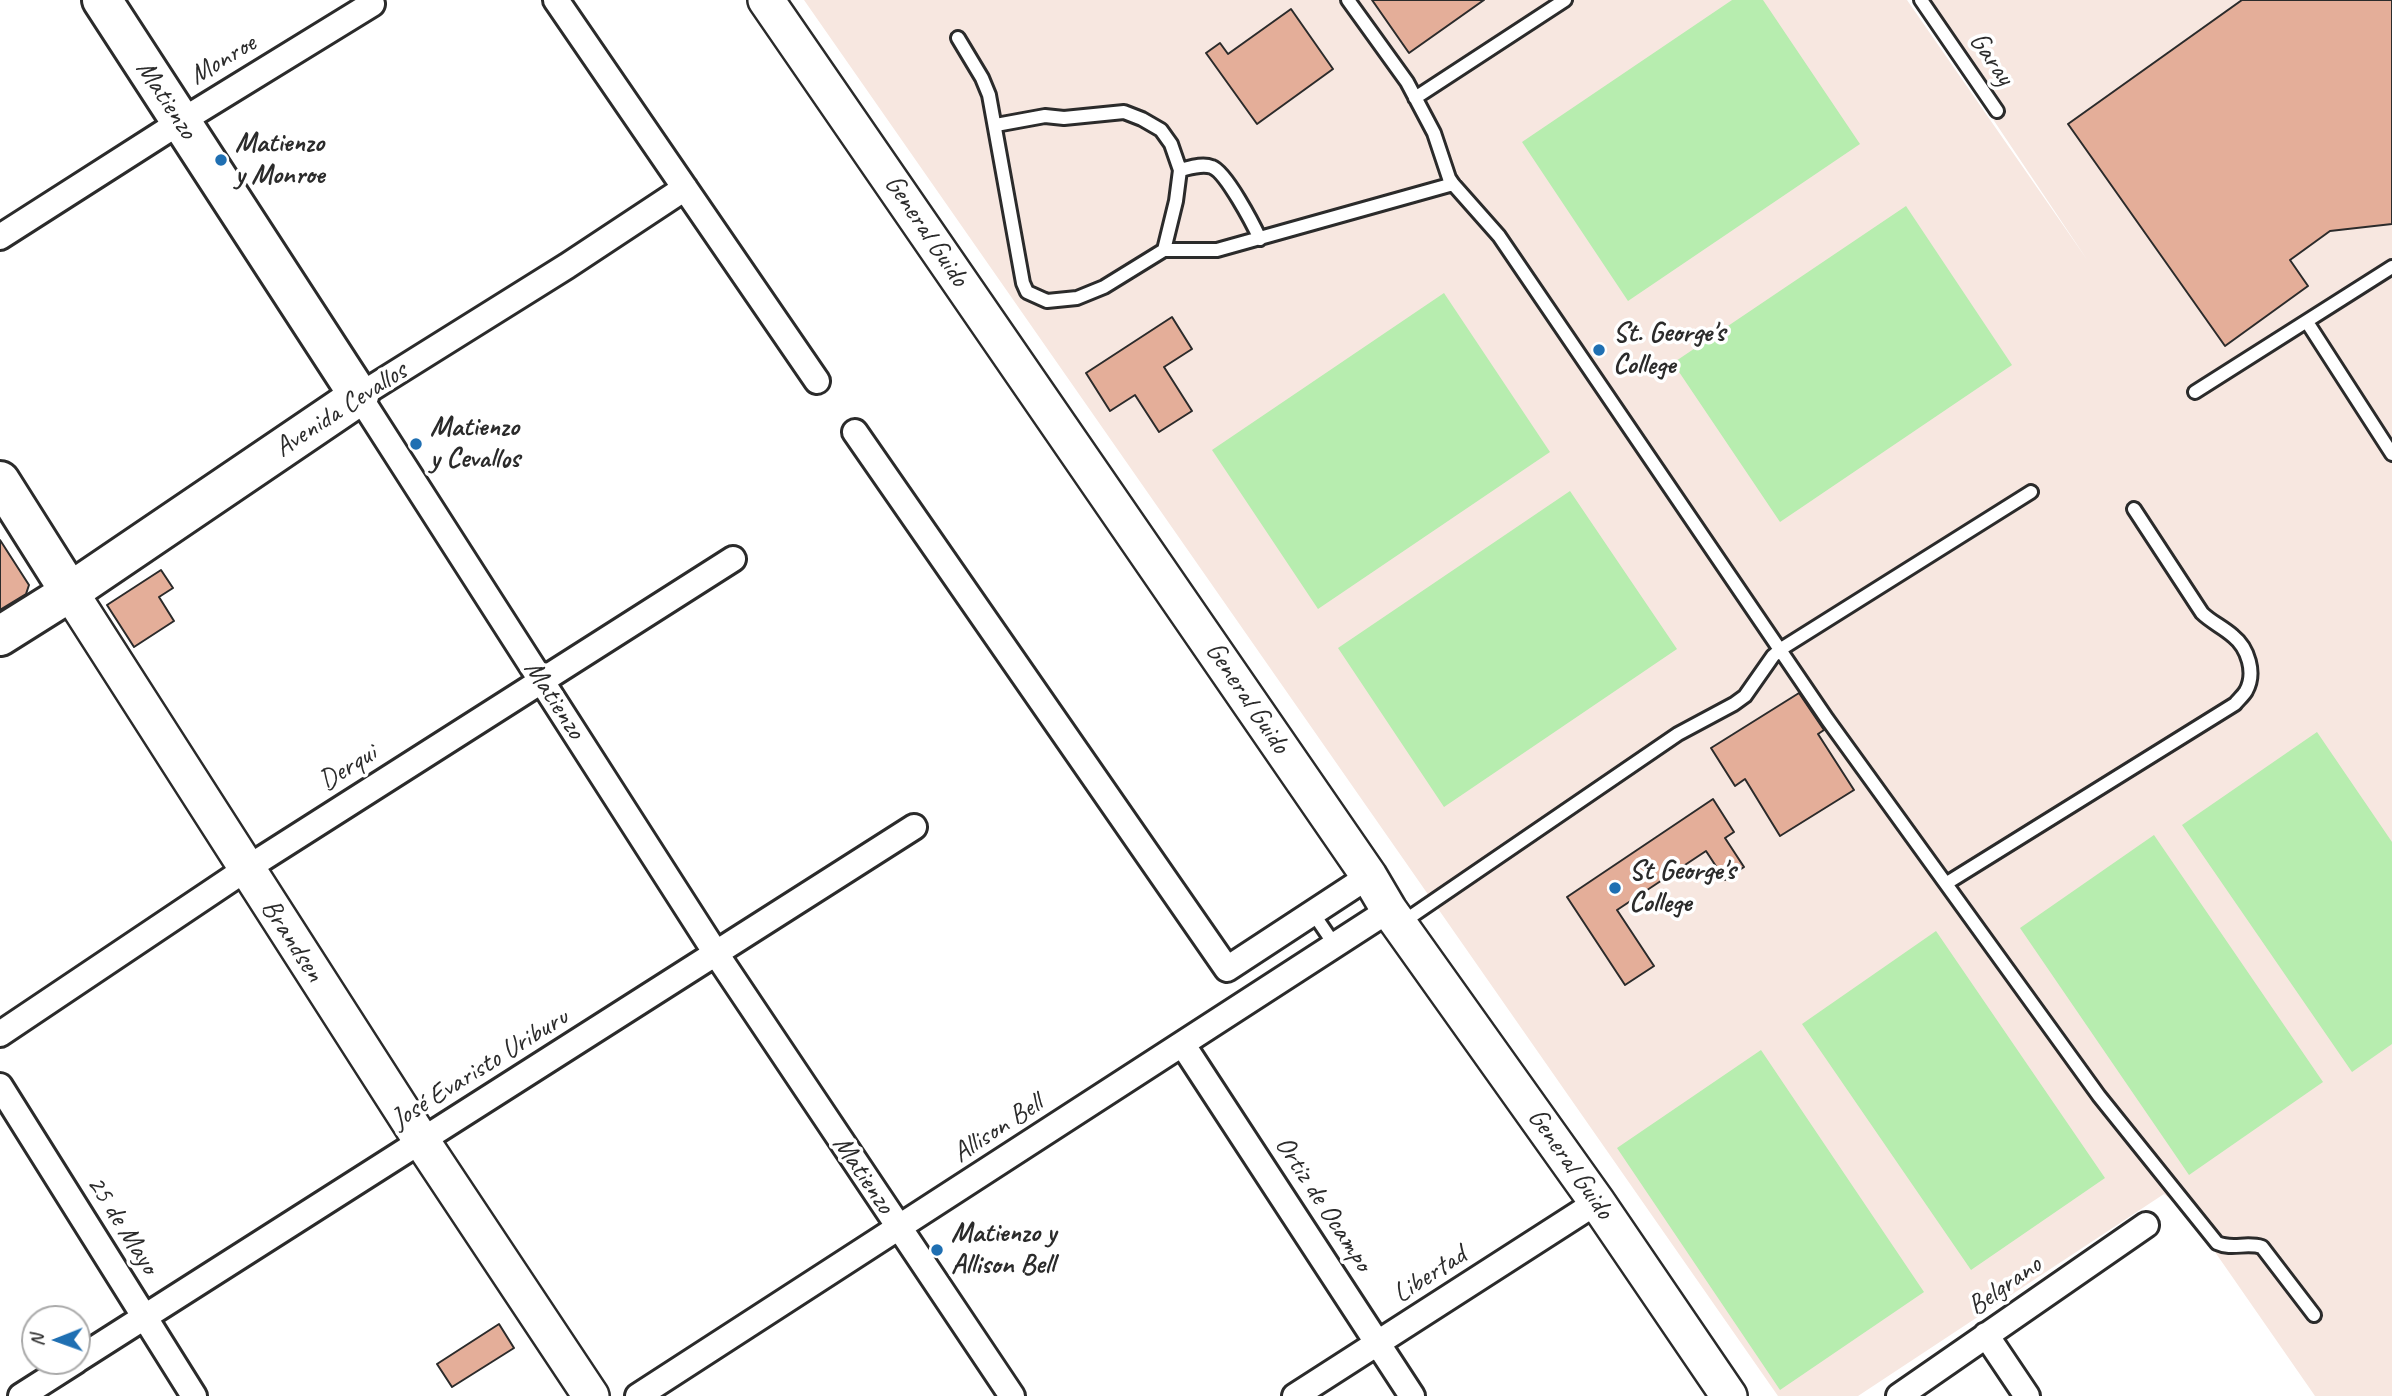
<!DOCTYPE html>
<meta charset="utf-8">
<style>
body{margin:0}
#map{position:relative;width:2392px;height:1396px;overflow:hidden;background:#fff;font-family:Caveat,sans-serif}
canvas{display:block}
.north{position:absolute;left:21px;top:1305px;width:70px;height:70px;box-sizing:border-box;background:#fff;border:2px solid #aaa;border-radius:50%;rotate:269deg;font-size:19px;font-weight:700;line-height:28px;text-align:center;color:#2b2b2b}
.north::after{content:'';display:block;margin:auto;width:24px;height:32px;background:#1f6fb2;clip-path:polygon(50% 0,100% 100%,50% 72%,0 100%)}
</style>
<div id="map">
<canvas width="2392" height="1396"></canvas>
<div class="north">N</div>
</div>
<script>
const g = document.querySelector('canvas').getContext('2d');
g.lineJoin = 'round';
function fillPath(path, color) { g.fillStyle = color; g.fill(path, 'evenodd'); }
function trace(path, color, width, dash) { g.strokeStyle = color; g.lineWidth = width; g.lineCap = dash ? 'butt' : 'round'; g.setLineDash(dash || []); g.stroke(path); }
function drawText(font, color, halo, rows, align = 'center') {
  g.font = font + ' Caveat,sans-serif'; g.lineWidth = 7; g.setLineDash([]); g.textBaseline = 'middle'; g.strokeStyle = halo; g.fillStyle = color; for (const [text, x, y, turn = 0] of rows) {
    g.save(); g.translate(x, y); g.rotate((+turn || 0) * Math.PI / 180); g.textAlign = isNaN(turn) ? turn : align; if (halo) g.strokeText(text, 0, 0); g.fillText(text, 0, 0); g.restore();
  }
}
const built = new Path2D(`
 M804 0H1907L2088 261 1913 0H2392V1396H2315L2190 1216 2164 1194 1858 1396H1778Z`);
const green = new Path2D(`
 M1732 0H1763L1860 144 1628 301 1522 142Z
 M1906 206 2012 365 1780 522 1673 363Z
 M1444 293 1550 452 1318 609 1212 450Z
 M1570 491 1677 649 1444 807 1338 648Z
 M2317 732 2392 842V1044L2352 1072 2182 825Z
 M2154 835 2323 1082 2189 1175 2020 928Z
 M1936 931 2105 1178 1971 1270 1802 1024Z
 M1761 1050 1924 1292 1780 1390 1617 1148Z`);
const building = new Path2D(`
 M1372 0H1484L1409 53Z
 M2242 0H2392V224L2330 231 2290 260 2308 286 2225 346 2068 124Z
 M1291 9 1333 69 1257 124 1206 53 1220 43 1228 54Z
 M1172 317 1192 349 1164 367 1192 411 1159 432 1135 395 1110 411 1086 373Z
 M0 540 29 585 26 594 0 610Z
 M161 570 173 588 159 597 174 621 134 647 107 605Z
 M1799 693 1824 730 1818 734 1854 790 1780 836 1745 779 1735 786 1711 748Z
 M1713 799 1734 832 1725 838 1744 867 1725 880 1706 851 1617 910 1654 966 1625 985 1567 897Z
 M499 1324 514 1348 452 1387 437 1364Z`);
const service = new Path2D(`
 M1348 0 1407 82 1434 133 1449 178 1453 184 1499 236 1827 719 2099 1096 2217 1243C2232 1250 2246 1242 2262 1247L2314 1315
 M1921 0 1997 111
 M958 38 982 78 989 95 1023 283 1027 292 1047 301 1077 298 1104 287 1164 250H1217L1453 184
 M1415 98 1565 0
 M996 125 1045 116 1064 118 1124 112 1142 119 1161 130 1171 144 1180 170 1176 201 1164 250
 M1180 170C1189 168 1202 163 1212 167 1226 172 1253 224 1260 239
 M2307 322 2392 454
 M2195 392 2392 267
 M1947 883 2235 704C2238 700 2243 696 2246 691 2256 673 2248 648 2233 636 2223 627 2211 622 2202 613L2134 509
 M1313 913 1334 944
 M1400 924 1678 734 1734 704 1745 696 1773 656 1781 649 2031 492`);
const minor = new Path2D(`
 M556 0 817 381
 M685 188 567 266 359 396 717 955 1012 1396
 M0 237 180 122 372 4
 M855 432 1227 969 1369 876
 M0 1034 246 869 733 559
 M1183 1045 1412 1396
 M0 1086 194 1396
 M1986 1335 2027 1396
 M77 1360C356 1183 636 1007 914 827
 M21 1396 76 1361
 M638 1396 1389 910
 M1295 1396 1597 1202
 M1899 1396 2146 1225`);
const secondary = new Path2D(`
 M766 0 1369 876 1389 910 1597 1202 1729 1396
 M70 592 421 1140 591 1396`);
const primary = new Path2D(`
 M0 481 70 592
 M0 636 70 592 359 396 102 0`);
const markers = [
 [221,160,7,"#1f6fb2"],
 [1599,350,7,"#1f6fb2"],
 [416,444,7,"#1f6fb2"],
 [1615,888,7,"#1f6fb2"],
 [937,1250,7,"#1f6fb2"]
];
const streetNames = [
 ["Garay",1991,59,56],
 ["Monroe",223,60,-31],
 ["Matienzo",166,100,57],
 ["General Guido",926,231,56],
 ["Avenida Cevallos",341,410,-33],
 ["General Guido",1247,698,56],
 ["Matienzo",554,700,57],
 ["Derqui",348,768,-32],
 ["Brandsen",292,941,57],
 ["José Evaristo Uriburu",480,1069,-32],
 ["Allison Bell",998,1129,-33],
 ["General Guido",1570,1164,55],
 ["Matienzo",863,1175,56],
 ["Ortiz de Ocampo",1323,1204,57],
 ["25 de Mayo",122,1225,58],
 ["Libertad",1430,1275,-33],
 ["Belgrano",2005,1286,-35]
];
const poiNames = [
 ["Matienzo",235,144],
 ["y Monroe",235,176],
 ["St. George's",1613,334],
 ["College",1613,366],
 ["Matienzo",430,428],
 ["y Cevallos",430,460],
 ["St George's",1629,872],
 ["College",1629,904],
 ["Matienzo y",951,1234],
 ["Allison Bell",951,1266]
];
fillPath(built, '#f7e7e0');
fillPath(green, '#b7edaf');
fillPath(building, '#e4ae99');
trace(building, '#2b2b2b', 2);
trace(service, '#2b2b2b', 18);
trace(minor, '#2b2b2b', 30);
trace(secondary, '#2b2b2b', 40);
trace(primary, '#2b2b2b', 44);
trace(service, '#fff', 12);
trace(minor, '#fff', 24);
trace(secondary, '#fff', 35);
trace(primary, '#fff', 38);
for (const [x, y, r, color] of markers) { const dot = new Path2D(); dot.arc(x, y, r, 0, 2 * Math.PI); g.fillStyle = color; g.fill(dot); trace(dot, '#fff', 2.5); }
drawText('28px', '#2b2b2b', '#fff', streetNames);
drawText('bold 28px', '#2b2b2b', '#fff', poiNames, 'left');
</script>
